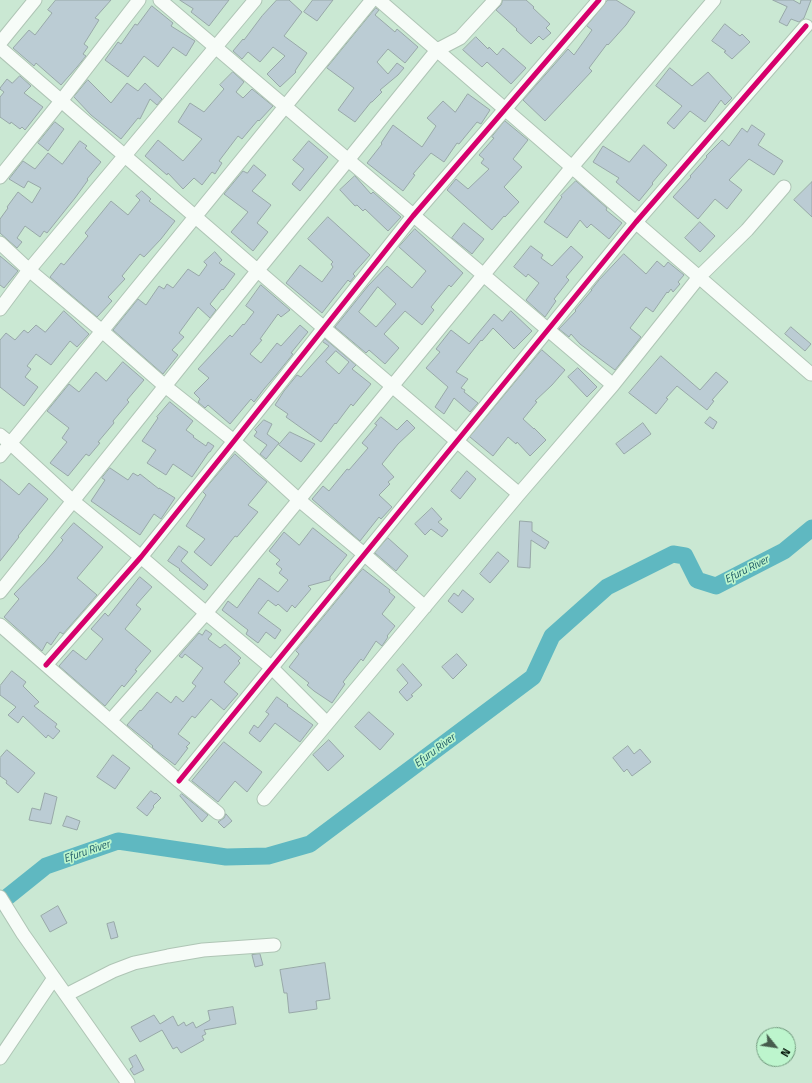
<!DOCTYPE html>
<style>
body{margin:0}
#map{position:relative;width:812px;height:1083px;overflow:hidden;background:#cae8d3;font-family:"Titillium Web",sans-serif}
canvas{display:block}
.north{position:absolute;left:756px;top:1027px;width:40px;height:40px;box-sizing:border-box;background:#bdf5cd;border:1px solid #71997d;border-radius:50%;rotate:120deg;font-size:11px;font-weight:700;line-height:16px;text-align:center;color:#001005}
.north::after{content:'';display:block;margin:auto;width:14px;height:18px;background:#475c4d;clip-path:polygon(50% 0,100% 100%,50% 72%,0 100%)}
</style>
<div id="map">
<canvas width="812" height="1083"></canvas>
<div class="north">N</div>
</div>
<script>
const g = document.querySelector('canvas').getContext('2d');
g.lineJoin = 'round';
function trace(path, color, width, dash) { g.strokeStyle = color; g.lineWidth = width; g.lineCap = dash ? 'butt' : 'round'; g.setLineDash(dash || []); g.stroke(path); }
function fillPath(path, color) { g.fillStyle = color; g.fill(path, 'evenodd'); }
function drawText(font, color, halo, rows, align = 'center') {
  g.font = font + ' "Titillium Web",sans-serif'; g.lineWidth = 3.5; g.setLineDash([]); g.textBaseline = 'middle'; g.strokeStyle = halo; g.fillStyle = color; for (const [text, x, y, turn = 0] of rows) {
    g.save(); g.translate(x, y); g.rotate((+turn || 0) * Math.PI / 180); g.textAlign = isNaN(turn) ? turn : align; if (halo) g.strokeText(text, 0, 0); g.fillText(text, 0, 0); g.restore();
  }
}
const river = new Path2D(`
 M0 903 46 866 118 841 226 857 268 856 310 844 533 677 552 636 607 587 673 554 685 556 697 580 716 586 784 551 812 528`);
const building = new Path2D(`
 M56 0H111L95 18 99 20 84 44 88 47 83 54 86 56 77 67 61 85 36 63 34 66 13 48 29 30 35 35 52 13 48 10Z
 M180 0H229L209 26 191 12 193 9Z
 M277 0H289L302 12 284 36 307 53 295 71 296 72 280 87 267 74 285 56 273 47 260 62 248 52 242 59 233 51 243 39 244 40 262 16Z
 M313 0H333L317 21 304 12Z
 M503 0H526L534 7 533 8 550 24 546 28 551 33 543 40 539 36 531 44 516 30 517 29 496 10 501 5Z
 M608 0H616L635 12 626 25 608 45 607 44 589 68 592 71 545 121 523 100 568 49 574 55 592 30 587 26Z
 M773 0H793L800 4 801 0H811L804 18 799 22 791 19 787 26 779 22 787 7Z
 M152 6 173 23 171 26 195 41 186 56 173 47 158 67 144 56 128 77 105 60 118 42 121 44 135 24 137 25Z
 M376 8 379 10 375 15 395 32 397 29 418 47 405 63 388 49 377 62 388 74 397 63 404 68 398 75 380 90 382 92 372 102H371L355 122 338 110 354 88 327 68Z
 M725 24 740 36 742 34 750 42 732 59 724 52 726 51 712 41Z
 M476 37 488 49 489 47 497 55 503 48 526 68 511 84 487 62 482 67 463 50Z
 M670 68 692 86 708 72 732 98 725 105 721 100 705 122 690 111 674 129 667 123 682 106 656 86Z
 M233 72 244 82 236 92 243 98 252 89 273 106 259 121 258 120 242 139 238 136 219 161 222 163 215 174 212 172 202 185 194 178 183 189 168 173 167 175 145 156 158 140 183 161 202 139 178 122 190 103 204 112 224 89 220 85Z
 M20 76 31 86 24 93 43 107 25 130 22 127 20 129 11 122 10 124 0 117V97L4 92 0 89V88L7 79 12 83Z
 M88 80 111 103 127 83 138 91 145 83 162 99 157 105 150 99 140 119 138 118 121 139 91 115 74 97Z
 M468 94 490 110 481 124 477 122 459 144 457 143 444 162 431 153 413 174 415 175 403 191 367 163 382 144 381 143 393 125 422 147 436 126 427 118 443 101 455 112Z
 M505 121 528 140 513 159 522 167 504 187 519 202 505 217 504 216 492 230 447 190 456 179 468 189 489 169 481 163 484 159 479 155 494 138 492 137Z
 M55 122 64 129 48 151 38 143Z
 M752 125 765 134 758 145 783 161 774 175 749 159 729 180 742 190 727 209 715 199 698 219 673 197 691 177 690 176 707 157 706 156 722 140 729 146 742 128 747 132Z
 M80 141 87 146 85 148 101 162 87 179 88 180 75 198 47 233 44 231 40 237 25 226 17 238 22 242 17 248 0 233V219L8 208 7 207 18 192 32 203 41 188 28 181 24 188 9 179 23 161 35 169 48 153 62 164Z
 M309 141 328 157 300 191 292 184 304 169 293 160Z
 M644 145 667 165 652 183 653 184 639 201 616 182 619 178 593 162 603 146 629 162Z
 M254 165 266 175 252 191 271 205 257 223 268 232 253 251 231 232 248 212 224 194 243 171 247 173Z
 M355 176 371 194 373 192 401 217 388 231 365 209 363 211 357 205 355 206 340 190Z
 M576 181 607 208 606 210 622 223 609 239 591 224 587 228 580 220 567 238 544 222 562 197 561 196Z
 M812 182V217L794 200Z
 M142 191 151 199 149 201 175 221 161 239 144 257 140 254 122 276 125 279 108 297 112 301 97 317 50 277 61 263 64 265 88 236 85 233 111 201 128 215 140 200 136 196Z
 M328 217 370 255 353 274 355 276 350 282 348 280 322 313 286 283 300 265 322 282 333 267 331 264 333 262 308 239Z
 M700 222 715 236 700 252 685 238Z
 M464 223 484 239 472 254 452 238Z
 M415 229 463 273 451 287 449 285 431 307 434 310 422 325 405 311 384 334 399 348 385 364 369 350 366 353 335 327 368 286 387 266 412 288 426 271 399 247ZM378 287 396 304 376 327 359 312Z
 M531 246 543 255 541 258 552 266 571 246 583 257 566 277 569 280 554 299 556 301 545 317 526 300 539 283 528 274 526 277 514 267Z
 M215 252 222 260 219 263 235 274 223 290 222 289 210 304 216 310 210 318 198 307 179 333 184 337 172 350 178 355 163 374 113 330 138 299 146 305 159 286 164 289 167 284 173 288 188 269 199 276 207 265 204 262Z
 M624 254 646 274 657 261 664 267 668 262 684 275 678 282 680 284 673 292 671 289 668 293 667 292 653 312 646 307 630 328 641 337 615 370 580 344 571 334 569 337 559 329 576 311 575 310 592 290H591L599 280Z
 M0 256 18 271 4 288 0 285Z
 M261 285 290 310 281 317 278 314 260 339 262 340 250 354 261 363 277 343 281 346 300 325 308 332 291 353 293 354 276 375 264 389 254 402 251 399 230 424 208 405 205 408 198 402 200 399 194 393 209 378 198 369 230 335 232 337 243 324 244 325 254 312 246 306Z
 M64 311 89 334 77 347 70 341 51 365 36 354 27 366 31 369 25 377 38 387 24 406 0 387V340L6 333 15 340 24 330 28 333 36 325 45 332Z
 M511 311 532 331 514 349 493 328 482 341 481 340 456 372 468 379 461 388 465 390 464 392 478 403 470 412 454 398 444 414 435 407 448 387 426 368 440 352 436 349 451 330 469 344 494 314 502 321Z
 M791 327 811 344 805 351 785 334Z
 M325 339 356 365 352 369 371 384 353 406 351 404 336 424 335 423 321 442 286 417 288 414 275 405 284 391 297 375 301 377 329 346 323 342ZM336 351 349 362 339 374 326 362Z
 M542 350 565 370 552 385 535 401 537 402 523 419 534 429V428L546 440 530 456 517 442 516 444 508 437 493 456 470 437Z
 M661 356 700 390 716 372 728 382 712 400 714 401 707 410 677 386 666 398 668 399 656 414 629 393Z
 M123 362 144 380 127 400 129 402 113 421 114 423 98 442 100 443 89 456 86 454 68 476 50 463 67 442 62 438 69 428 47 411 69 384 79 392 96 372 106 381Z
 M578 368 597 387 587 397 568 377Z
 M170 402 193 421 186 430 194 436 193 437 206 446 208 442 214 446 210 452H209L192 477 173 464 166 475 147 463 156 450 142 441 158 418 157 417Z
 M381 417 397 430 407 420 415 428 398 444 382 464 394 477 388 482 390 484 379 495 392 507 381 519 379 517 360 541 312 499 323 486 329 491 347 469 349 470 368 448 362 443 377 425 375 424Z
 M710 417 717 422 713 429 705 423Z
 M264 420 272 424 267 434 279 443 266 459 260 454 267 445 254 436 257 432 255 430Z
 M643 423 651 434 624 454 616 444Z
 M290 432 315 444 301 462 279 445Z
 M235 454 257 474 267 482 248 505 258 512 237 537 235 536 211 566 194 552 205 539 186 526 206 495 203 492Z
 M110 468 128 480 133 473 138 476 140 474 159 489V488L175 498 161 519 154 514 140 535 91 501 105 480 102 478Z
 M467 471 476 479 460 499 451 491Z
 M0 479 19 495 29 483 48 499 18 536 19 537 0 561Z
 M432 508 442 519 438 522 448 530 442 537 431 529 425 535 415 524Z
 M520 521 532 522V531L549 542 545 549 531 540 530 568 518 567Z
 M74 523 103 547 77 578 97 595 63 634 60 632 51 645 47 642 42 651 4 617 19 599 14 594 45 562 63 540 61 538Z
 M313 528 347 555 330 577V580L308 586 311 589 295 608 292 605 287 612 278 604 276 606 268 600 258 613 281 630 275 639 266 632 258 643 246 634 248 630 222 610 228 601 237 608 259 578 278 592 288 580 279 573 282 569 276 564 280 560 269 551 284 532 299 545Z
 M388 538 408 556 396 571 375 553Z
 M179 546 188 552 181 561 208 585 204 590 179 570 180 569 168 561Z
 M498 552 509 561 490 583 480 574Z
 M363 569 390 590 389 592 395 597 382 614 395 626 387 636 388 637 382 646 376 641 363 661 361 659 343 682 345 684 332 703 314 691 307 685 309 683 289 667 299 654 296 651Z
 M140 577 152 587 136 605 141 609 125 629 151 651 135 670 137 671 124 687 122 685 105 706 59 666 73 650 86 660 103 639 91 629 105 613 108 616Z
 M463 590 474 599 462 613 448 601 454 593 458 596Z
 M206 630 212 634 208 639 220 648 225 644 241 658 238 661 240 663 224 682 238 694 224 710 211 699 195 718 192 716 178 734 190 743 186 747 188 748 175 765 154 749 152 747 153 746 127 725 140 710 141 711 157 692 171 703 176 696 183 702 196 686 192 683 203 668 185 654 182 658 179 656 199 633 202 635Z
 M457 654 467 665 453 679 442 667Z
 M403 664 422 685 411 695 413 696 407 701 399 692 408 683 397 670Z
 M12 671 26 682 23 686 39 702 34 706 57 724 55 727 60 731 53 739 48 735 46 738 23 716 18 723 8 715 16 707 0 695V686Z
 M277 697 288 705 287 706 313 725 300 742 275 723 260 742 249 733 254 725 258 728 269 714 266 712Z
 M369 712 394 734 380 750 355 727Z
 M329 740 344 756 328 771 313 755Z
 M224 742 262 772 247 792 235 781 218 802 192 781Z
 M628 746 634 754 640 749 651 762 632 776 627 769 624 772 613 758Z
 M7 750 35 773 18 793 6 783 7 781 0 776V758Z
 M113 755 130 768 115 789 97 777Z
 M151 791 155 794 156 793 161 798 153 806 154 807 147 816 137 808Z
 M45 793 57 797 51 824 29 820 32 808 40 810Z
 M182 794 208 815 202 822 180 796Z
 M226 814 232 821 224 828 218 822 224 818Z
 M67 816 80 821 77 830 63 826Z
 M58 906 67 923 50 932 41 916Z
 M114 922 118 937 111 939 107 924Z
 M260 954 263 965 255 967 252 955Z
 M325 963 330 999 316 1001 317 1009 289 1013 287 993H284L280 970Z
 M233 1007 236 1024 204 1030 206 1034 202 1036 204 1040 181 1053 177 1047 173 1049 162 1030 140 1042 131 1027 154 1015 160 1024 173 1016 178 1026 184 1022 186 1026 193 1022 196 1028 210 1020 208 1011Z
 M136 1055 144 1070 134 1075 130 1069 133 1067 129 1059Z`);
const minor = new Path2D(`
 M160 0 613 385
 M379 0 811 374
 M0 43 35 0
 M0 48 324 328 519 494
 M0 177 61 101 139 0
 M0 243 29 270 102 331 165 386 234 441 299 500 365 555 425 607
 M0 309 29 270 255 0
 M0 435 10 443 73 501 141 557 206 613 272 668 327 723
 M0 456 372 0
 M0 592 258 270 348 160 437 50 460 38 495 0
 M0 625 179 781 218 813
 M46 665 141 557 234 441 413 216 599 0
 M110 721 206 613 572 167 714 0
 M179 781 636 222 806 26
 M264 799 519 494 613 385 699 277 747 230 784 187
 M0 897 23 934 128 1083
 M66 995 113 971 134 963 168 956 203 950 274 945
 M0 1058 54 978`);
const cycleway = new Path2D(`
 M46 665 141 557 234 441 413 216 599 0
 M179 781 636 222 806 26`);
const waterNames = [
 ["Efuru River",747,570,-27],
 ["Efuru River",435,751,-37],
 ["Efuru River",87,852,-19]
];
trace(river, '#5fb8c1', 17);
fillPath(building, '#bbccd4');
trace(building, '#98a8a8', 1);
trace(minor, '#afc5b5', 15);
trace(minor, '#f7fcf8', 13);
trace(cycleway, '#d6006c', 5);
drawText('italic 11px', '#1e5a67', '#bdf5cd', waterNames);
</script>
